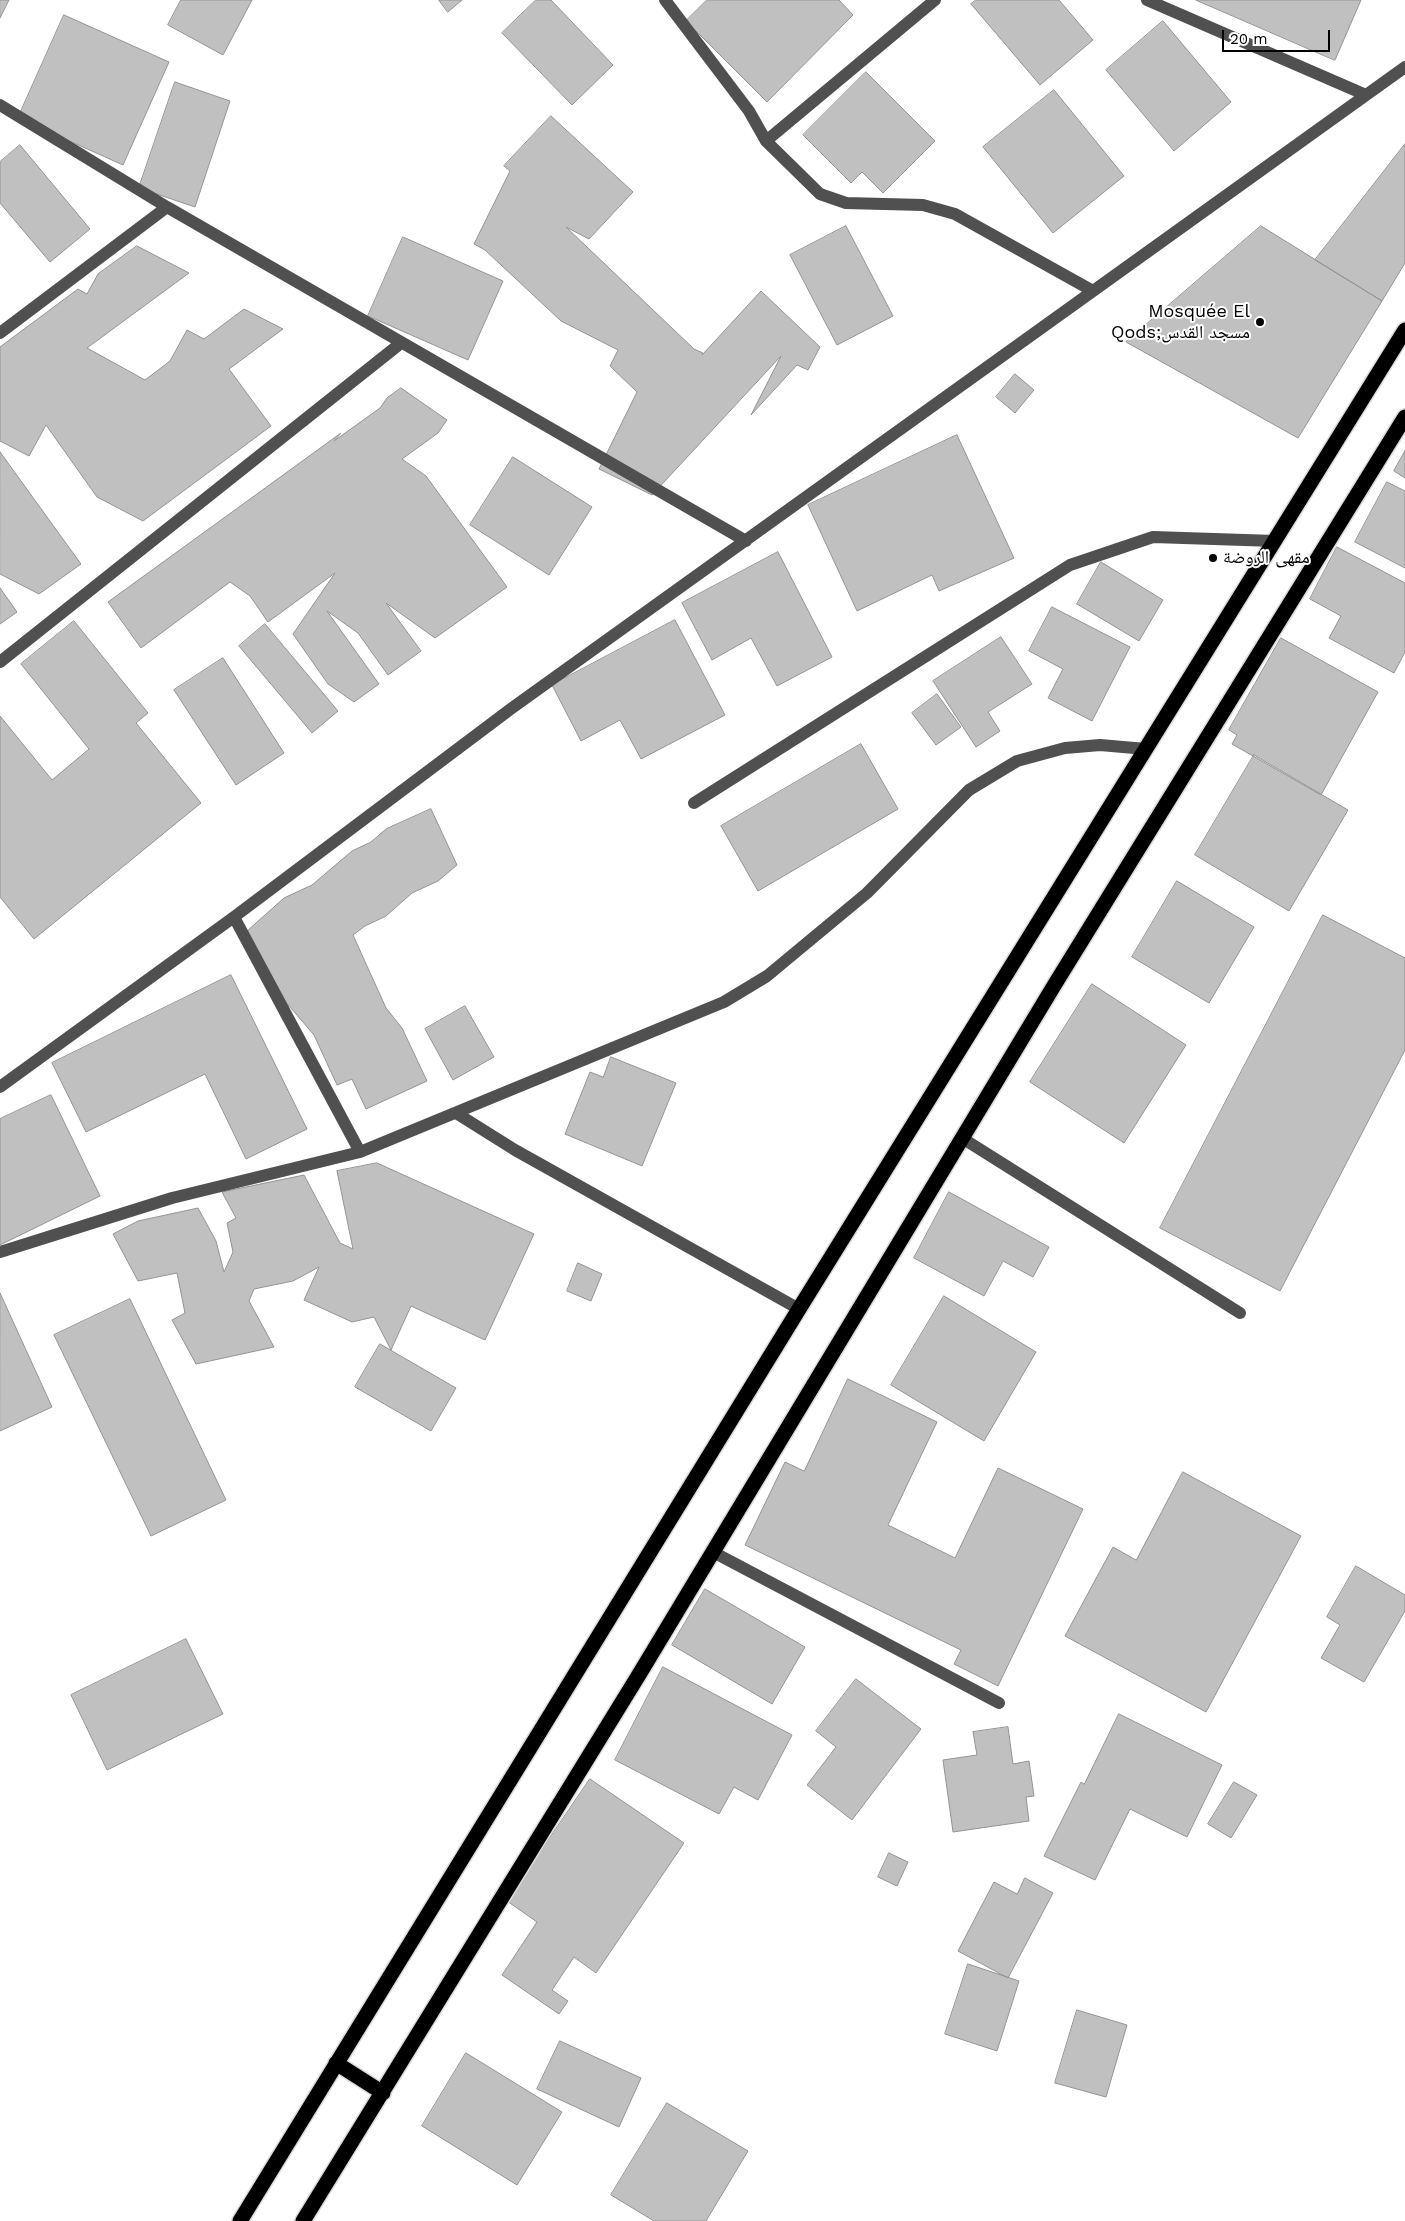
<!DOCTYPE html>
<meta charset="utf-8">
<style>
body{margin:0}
#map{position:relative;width:1405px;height:2221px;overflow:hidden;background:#fff;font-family:"Work Sans",sans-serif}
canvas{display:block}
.scale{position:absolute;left:1222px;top:30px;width:108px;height:22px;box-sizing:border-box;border:2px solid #000;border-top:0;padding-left:6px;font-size:15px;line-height:18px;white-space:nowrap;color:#000;-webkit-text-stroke:4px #fff;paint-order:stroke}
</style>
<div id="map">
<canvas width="1405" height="2221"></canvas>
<div class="scale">20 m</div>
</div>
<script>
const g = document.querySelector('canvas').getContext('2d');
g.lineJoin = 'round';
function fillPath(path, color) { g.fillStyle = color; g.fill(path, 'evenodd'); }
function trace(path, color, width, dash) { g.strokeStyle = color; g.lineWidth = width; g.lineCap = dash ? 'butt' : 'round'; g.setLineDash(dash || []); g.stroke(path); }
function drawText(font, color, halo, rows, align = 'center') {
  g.font = font + ' "Work Sans","Noto Naskh Arabic",sans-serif'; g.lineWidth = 4; g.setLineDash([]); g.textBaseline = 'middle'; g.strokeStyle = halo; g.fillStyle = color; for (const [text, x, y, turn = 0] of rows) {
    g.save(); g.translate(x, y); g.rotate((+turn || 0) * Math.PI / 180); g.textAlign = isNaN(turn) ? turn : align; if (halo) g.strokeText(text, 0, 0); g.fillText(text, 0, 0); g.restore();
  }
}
const building = new Path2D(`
 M0 0H9L0 18Z
 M181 0H252L223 55 168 25Z
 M439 0H462L448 12Z
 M536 0H551L613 65 572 105 502 33Z
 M707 0H839L853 15 767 102 686 21Z
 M976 0H1059L1093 40 1040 85 971 4Z
 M1196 0H1361L1335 60Z
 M64 15 169 62 123 165 18 118Z
 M1163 21 1231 102 1174 151 1106 70Z
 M866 72 935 141 883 193 862 172 851 183 803 135Z
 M175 82 230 101 195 207 139 188Z
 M1054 90 1124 176 1053 233 983 147Z
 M551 116 633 192 589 239 566 227 694 349 703 353 702 355 761 291 820 347 808 370 797 365 751 415 781 356 652 495 599 469 637 392 610 366 618 350 561 321 485 250 474 244 510 171 504 166Z
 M1405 144V263L1382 301 1315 260Z
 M20 145 90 229 50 262 0 203V162Z
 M846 226 893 316 837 345 790 255Z
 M1261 226 1382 301 1298 438 1126 342Z
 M403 237 503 281 468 360 368 316Z
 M137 246 189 273 87 348 145 380 170 361 187 330 204 339 244 309 283 329 229 369 271 426 143 521 97 497 46 425 29 456 0 441V347L78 289 87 294 98 274Z
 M1015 374 1034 390 1015 413 996 397Z
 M401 388 447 420 438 433 402 459 426 476 507 587 435 638 386 603 421 651 388 675 358 633 327 611 379 684 354 702 328 684 293 634 335 573 268 622 250 596 230 582 141 648 108 602 341 433 334 441 380 408 387 398Z
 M957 435 1014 558 939 591 932 575 857 611 808 505Z
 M1405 451V478L1394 471Z
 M0 452 81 564 39 594 0 574Z
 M513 457 592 507 549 575 470 525Z
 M1387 482 1405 491V568L1355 542Z
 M1337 547 1405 583V652L1394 673 1329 638 1341 616 1310 599Z
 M778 552 832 657 777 686 751 638 712 660 682 603Z
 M1101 562 1163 600 1139 641 1077 604Z
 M0 588 17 612 0 624Z
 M1052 607 1130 647 1092 721 1048 698 1063 669 1029 651Z
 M675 620 725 715 641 759 620 720 581 741 552 685Z
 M74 621 148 713 136 723 201 803 34 939 0 897V716L52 780 89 749 21 664Z
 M265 624 338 711 312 733 239 646Z
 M1001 637 1032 684 988 712 1000 731 976 747 933 681Z
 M1281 638 1378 692 1321 795 1232 744 1237 735 1229 730Z
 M223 658 284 753 236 785 174 690Z
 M937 694 961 727 936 745 912 713Z
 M861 744 898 809 758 891 721 826Z
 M1254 755 1348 810 1289 911 1195 855Z
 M431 809 457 865 438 881 412 893 386 916 365 926 353 935 386 1008 402 1028 427 1081 366 1109 352 1079 337 1085 314 1035 272 986 247 931 284 898 312 885 352 851 371 842 386 829Z
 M1177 881 1254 927 1209 1003 1132 957Z
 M1323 915 1405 958V1050L1280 1291 1160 1228Z
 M231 975 307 1129 246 1159 205 1074 86 1132 52 1063Z
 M1092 984 1186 1045 1124 1143 1030 1082Z
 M465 1006 494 1057 453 1080 425 1029Z
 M611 1057 676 1083 642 1166 565 1134 590 1072 603 1077Z
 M51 1095 100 1196 0 1245V1119Z
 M377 1163 534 1234 485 1340 411 1306 391 1350 374 1317 352 1322 304 1300 319 1267 293 1281 254 1289 249 1301 274 1347 196 1364 172 1320 185 1313 177 1273 138 1281 113 1234 138 1221 198 1208 216 1241 224 1272 233 1252 227 1223 236 1218 222 1192 304 1175 340 1243 353 1249 337 1171Z
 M949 1192 1049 1247 1033 1277 1003 1261 984 1296 914 1258Z
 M578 1263 602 1274 591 1301 567 1291Z
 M0 1293 52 1407 0 1431Z
 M944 1296 1036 1352 984 1441 891 1385Z
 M130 1299 226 1500 151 1536 54 1335Z
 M380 1344 456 1388 431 1431 355 1387Z
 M848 1379 937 1422 888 1525 955 1558 998 1468 1083 1509 998 1686 954 1664 961 1650 745 1545 785 1462 804 1471Z
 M1183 1472 1301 1536 1206 1712 1065 1636 1113 1547 1136 1560Z
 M1356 1566 1405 1595V1611L1364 1682 1321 1658 1340 1625 1327 1617Z
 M705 1589 805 1647 772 1704 672 1645Z
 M186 1639 223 1714 107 1770 71 1695Z
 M663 1667 792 1735 758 1800 734 1787 719 1814 615 1760Z
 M856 1679 921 1729 852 1820 807 1785 836 1747 816 1731Z
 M1119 1714 1222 1765 1187 1837 1130 1809 1095 1880 1044 1856 1081 1782 1084 1784Z
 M1008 1727 1013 1764 1029 1761 1034 1796 1026 1797 1029 1821 953 1832 943 1760 977 1755 973 1732Z
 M590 1779 684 1843 596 1973 574 1957 552 1990 568 2001 559 2014 502 1975 537 1922 507 1901Z
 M1234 1782 1257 1795 1231 1838 1208 1824Z
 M889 1853 908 1862 897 1886 878 1877Z
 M1025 1878 1053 1893 1008 1978 958 1951 994 1882 1017 1894Z
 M968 1964 1019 1981 997 2051 945 2034Z
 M1077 2010 1127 2025 1106 2097 1055 2083Z
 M560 2041 641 2078 619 2127 537 2089Z
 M466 2053 562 2112 517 2185 422 2126Z
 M667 2103 748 2151 706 2221H654L611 2195Z`);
const minor = new Path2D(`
 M665 0 749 111 766 141 820 194 846 203 923 205 955 214 1093 291
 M1147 0 1366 95
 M0 105 167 207 746 541
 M766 141 935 0
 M0 333 167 207
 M0 662 401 343
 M694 803 1070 565 1153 537 1275 541
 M234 917 360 1152
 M0 1087 234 917 512 708 1405 67
 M456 1113 515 1150 799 1309
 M962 1138 1240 1313
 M0 1252 172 1198 360 1152 724 1002 767 976 867 893 969 790 1017 761 1065 748 1100 745 1146 749
 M713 1552 999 1703`);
const highway = new Path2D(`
 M336 2063 383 2093
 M240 2221 799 1309 1405 330
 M303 2221 640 1673 1055 984 1405 417`);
const markers = [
 [1260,322,5,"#000"],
 [1213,558,5,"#000"]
];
const poiNames = [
 ["Mosquée El",1250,312],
 ["Qods;مسجد القدس",1250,333],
 ["مقهى الروضة",1223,558,"left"]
];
fillPath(building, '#c0c0c0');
trace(building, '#949494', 1);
trace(highway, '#dbdbdb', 18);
trace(minor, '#505050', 12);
trace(highway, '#000', 15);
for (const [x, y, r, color] of markers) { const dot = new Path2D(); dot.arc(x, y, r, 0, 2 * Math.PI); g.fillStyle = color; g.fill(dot); trace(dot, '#fff', 2); }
drawText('18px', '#000', '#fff', poiNames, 'right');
</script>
